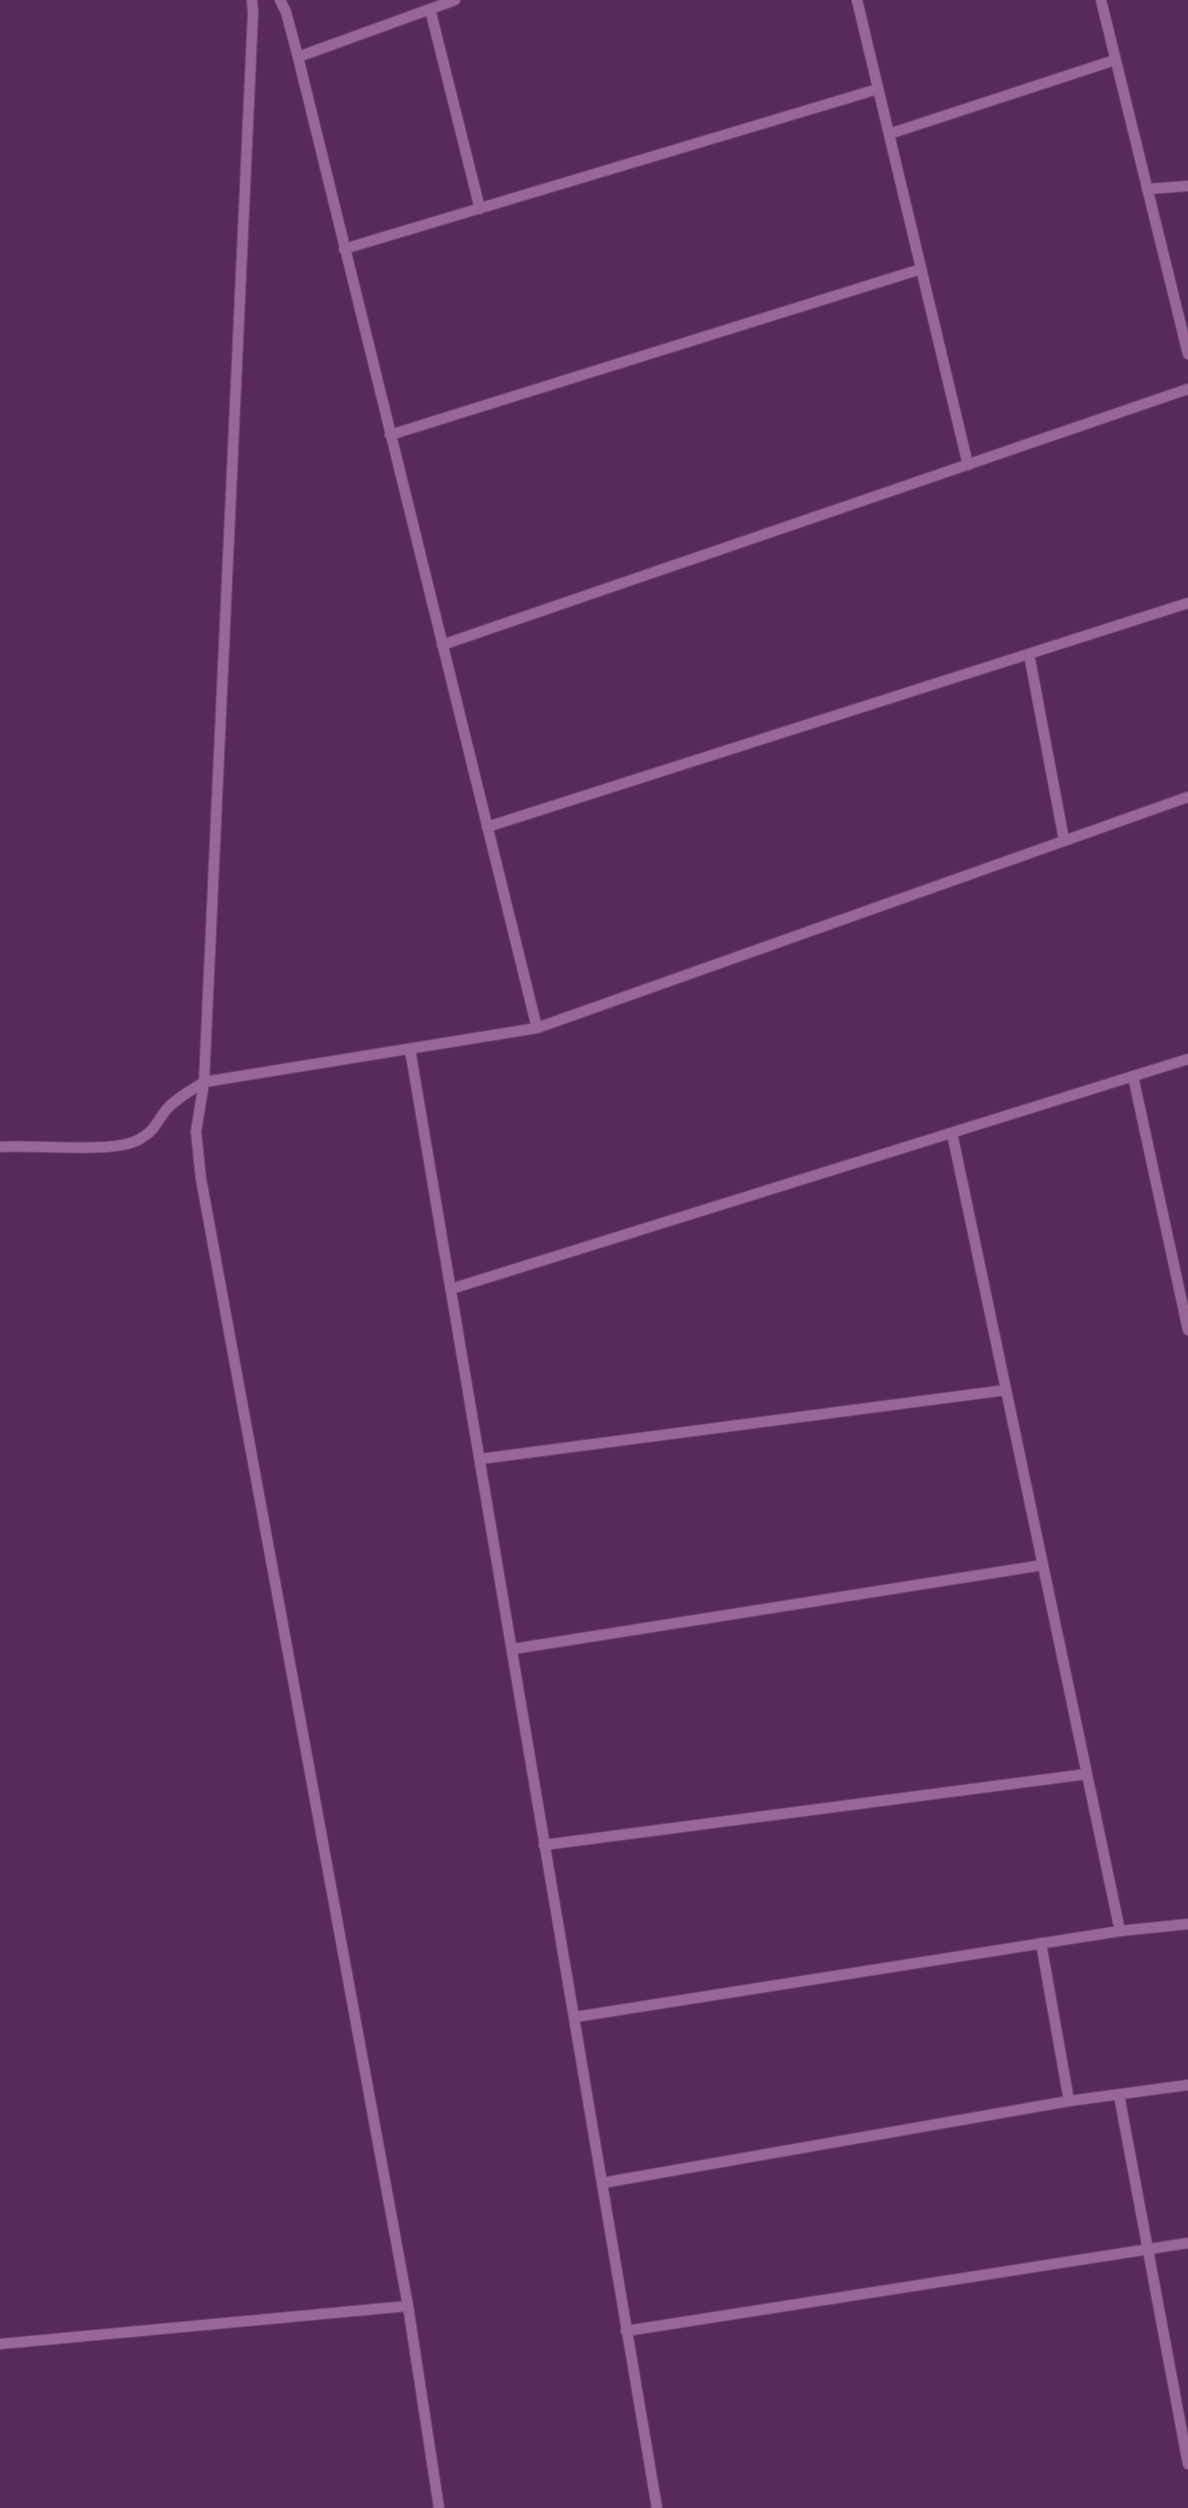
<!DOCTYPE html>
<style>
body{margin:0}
canvas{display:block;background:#572a57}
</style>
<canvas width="1188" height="2508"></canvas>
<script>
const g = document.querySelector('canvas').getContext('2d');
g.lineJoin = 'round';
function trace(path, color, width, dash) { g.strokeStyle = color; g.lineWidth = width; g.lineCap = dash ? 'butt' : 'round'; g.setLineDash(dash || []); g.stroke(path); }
const minor = new Path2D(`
 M252 0 253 13 204 1082 196 1132 201 1179 408 2306 439 2508
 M280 0 286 12 298 57 537 1028
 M857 0 968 465
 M1101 0 1188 354
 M430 9 480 209
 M298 57 455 0
 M889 134 1115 60
 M1147 189 1188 186
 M344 249 878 89
 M390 435 921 269
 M442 645 1188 389
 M1029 654 1064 840
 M487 827 1188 603
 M410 1049 657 2508
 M1133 1076 1188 1330
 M952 1133 1120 1931
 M0 1147C34 1144 112 1154 138 1140 156 1130 155 1124 166 1110 176 1098 192 1090 204 1082L537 1028 1188 797
 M451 1289 1188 1059
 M480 1459 1006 1390
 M513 1649 1043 1565
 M544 1845 1087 1774
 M1041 1943 1069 2101
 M575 2017 1120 1931 1188 1924
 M1119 2095 1188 2464
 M602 2183 1069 2101 1188 2085
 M626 2331 1188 2243
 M0 2344 408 2306`);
trace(minor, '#6f496f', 12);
trace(minor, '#996797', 10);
</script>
